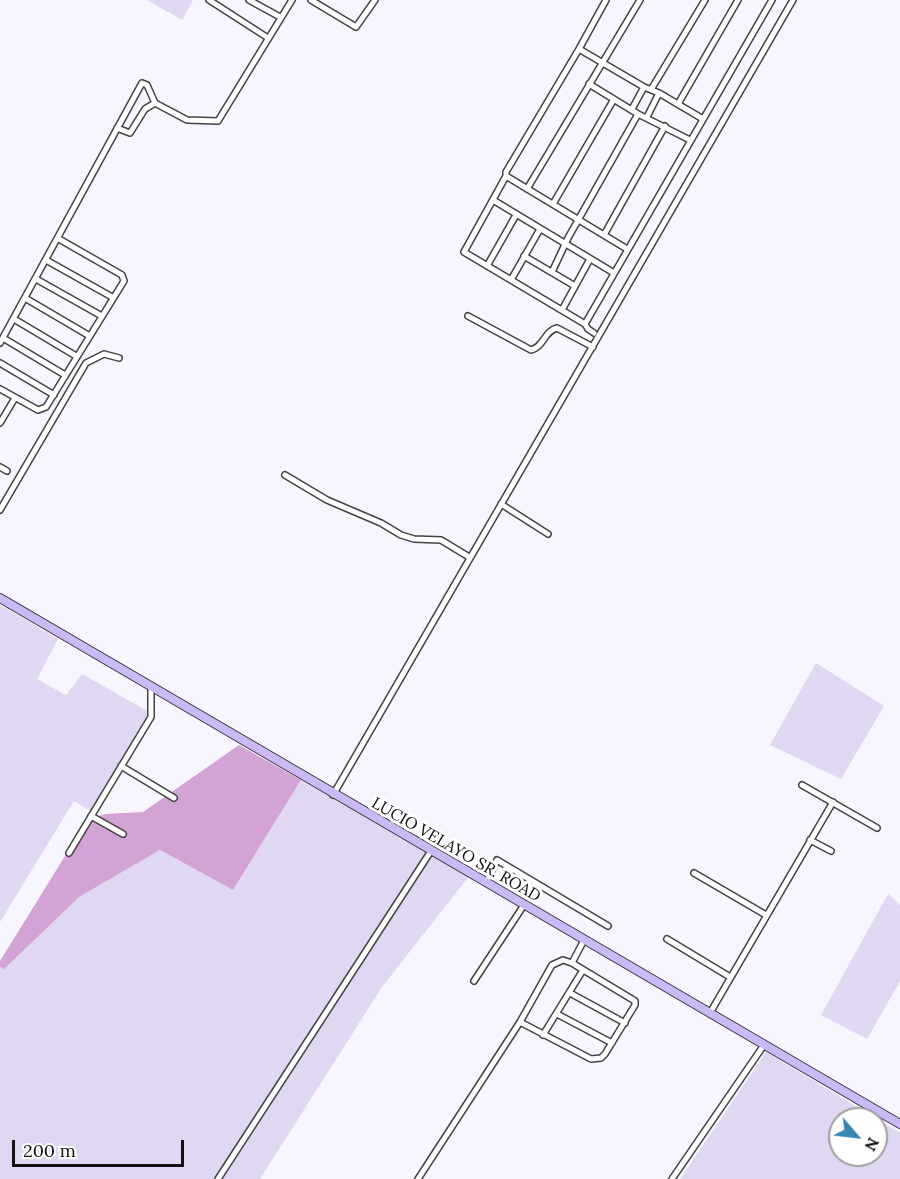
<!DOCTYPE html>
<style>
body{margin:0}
#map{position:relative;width:900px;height:1179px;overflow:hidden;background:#f7f5fe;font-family:Lora,serif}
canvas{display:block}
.north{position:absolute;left:828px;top:1107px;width:60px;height:60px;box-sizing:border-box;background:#fff;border:2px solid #9f9f9f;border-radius:50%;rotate:118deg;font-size:16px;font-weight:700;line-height:24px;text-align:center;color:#101010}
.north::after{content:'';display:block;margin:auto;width:21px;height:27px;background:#3885b1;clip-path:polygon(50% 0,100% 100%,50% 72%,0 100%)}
.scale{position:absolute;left:12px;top:1140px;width:172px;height:27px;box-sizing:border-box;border:3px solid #101010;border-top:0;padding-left:8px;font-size:18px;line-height:21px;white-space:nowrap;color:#101010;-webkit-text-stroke:4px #fff;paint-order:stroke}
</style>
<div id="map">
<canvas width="900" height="1179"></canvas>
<div class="north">N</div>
<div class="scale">200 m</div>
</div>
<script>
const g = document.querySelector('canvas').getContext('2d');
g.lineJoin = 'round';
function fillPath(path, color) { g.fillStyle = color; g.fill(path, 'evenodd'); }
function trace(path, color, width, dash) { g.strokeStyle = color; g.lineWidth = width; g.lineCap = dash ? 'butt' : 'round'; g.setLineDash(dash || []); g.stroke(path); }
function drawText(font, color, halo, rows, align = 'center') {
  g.font = font + ' Lora,serif'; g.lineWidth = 6; g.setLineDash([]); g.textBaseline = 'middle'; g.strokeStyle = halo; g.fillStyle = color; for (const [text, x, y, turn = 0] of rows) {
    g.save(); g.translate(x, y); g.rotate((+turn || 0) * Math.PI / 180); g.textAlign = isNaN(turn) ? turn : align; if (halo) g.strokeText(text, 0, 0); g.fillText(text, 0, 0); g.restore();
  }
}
const farmland = new Path2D(`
 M147 0H193L182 20Z
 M0 605 58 639 37 679 66 695 82 674 149 712 92 812 74 801 0 922Z
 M816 663 884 706 841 779 770 745Z
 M301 780 470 875 382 987 260 1179H0V968L79 897 160 850 233 890Z
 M888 894 900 905V981L867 1039 821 1015Z
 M766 1052 900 1133V1179H680ZM840 1119H876V1155H840Z`);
const forest = new Path2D(`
 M239 745 301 780 233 890 160 850 79 897 4 969 0 967V961L88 819 105 814 143 812Z`);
const stream = new Path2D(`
 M0 594 35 614`);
const street = new Path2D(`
 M209 0 268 38
 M249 0 280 17
 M311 0 356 27 375 0
 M579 49 606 0
 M589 84 638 114 690 140
 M652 88 705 0
 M659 93 703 119
 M678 104 738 0
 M632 109 644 87 659 93 647 117
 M117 128 130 133 145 109 155 103 187 120 218 121 292 0
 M506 176 627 249
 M527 189 640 0
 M493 200 614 273
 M553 204 614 99
 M604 235 665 126
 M524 256 575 286
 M46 260 112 297
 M487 266 516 215
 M552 272 568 238 638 114
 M36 279 100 315
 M511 280 540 229
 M25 298 88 335
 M562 310 590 259
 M468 316 531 350C544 347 544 331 557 328L593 347
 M14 319 76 356
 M585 324 772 0
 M594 333 588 329 585 324 464 252 506 176V172L579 49 644 87
 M3 338 65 375
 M0 343 142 83 147 85 155 103
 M0 363 54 395
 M0 389 38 410 46 407 124 281 122 275 59 239
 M0 423 15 398
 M0 467 7 471
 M285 475 327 500 381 523 401 535 414 539 441 540 469 557
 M501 504 548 534
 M0 510 86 363 104 354 119 358
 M121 766 174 798
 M802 785 877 828
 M333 795 793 0
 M91 816 123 834
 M810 840 831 851
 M69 853 151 717V688
 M694 873 766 915
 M486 883 497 860 608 926
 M667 939 730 977
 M474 981 524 905
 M570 993 625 1023
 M710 1013 833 802
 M557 1014 612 1043
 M520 1022 591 1059 601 1058 605 1054 635 1005V1001L572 963
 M543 1035 583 970
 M218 1179 431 851
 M418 1179 520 1022 552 965 563 960 572 963 584 940
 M672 1179 764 1045`);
const secondary = new Path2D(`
 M0 598 900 1124`);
const streetNames = [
 ["LUCIO VELAYO SR. ROAD",456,850,30]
];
fillPath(farmland, '#e0d7f2');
fillPath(forest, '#d2a3d4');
trace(stream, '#bea94f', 1.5);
trace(street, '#434343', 8);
trace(secondary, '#323232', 10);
trace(street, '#fff', 5);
trace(secondary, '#cbb8f6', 8);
drawText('16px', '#101010', '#fff', streetNames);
</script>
